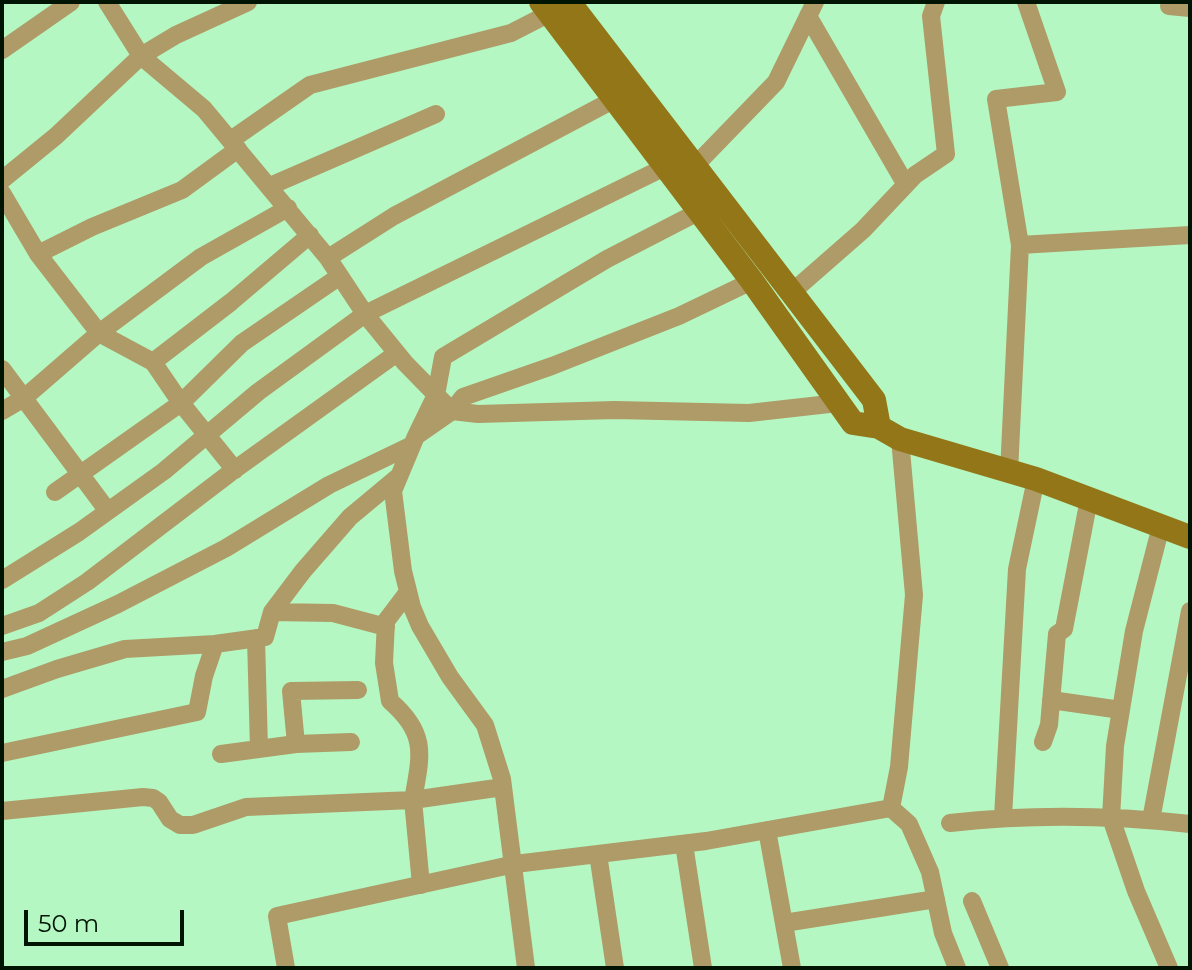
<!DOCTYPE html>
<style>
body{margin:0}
#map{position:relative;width:1192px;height:970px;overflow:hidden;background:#b5f7c2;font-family:Montserrat,sans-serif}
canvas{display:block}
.frame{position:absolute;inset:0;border:4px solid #001404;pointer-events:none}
.scale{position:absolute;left:24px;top:910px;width:160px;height:36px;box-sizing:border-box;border:4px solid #001404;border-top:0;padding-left:10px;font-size:24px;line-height:28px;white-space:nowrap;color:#001404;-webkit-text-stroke:6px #b5f7c2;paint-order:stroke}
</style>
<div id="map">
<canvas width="1192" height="970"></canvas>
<div class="frame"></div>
<div class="scale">50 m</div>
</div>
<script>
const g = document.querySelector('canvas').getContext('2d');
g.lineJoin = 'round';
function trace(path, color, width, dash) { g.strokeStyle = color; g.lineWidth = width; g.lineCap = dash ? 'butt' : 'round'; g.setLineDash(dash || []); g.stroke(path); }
const street = new Path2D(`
 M107 2 141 56 204 109 328 258 365 314 405 363 452 411 478 414 615 410 749 413 838 403
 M1169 6 1190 8
 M808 16 906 185
 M2 50 71 2
 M231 140 310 85 511 33 550 13
 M687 174 776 82 815 2
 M2 180 56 136 141 56 176 35 248 2
 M270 186 436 114
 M2 193 38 254 99 333 153 362 181 403 235 470
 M1020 245 1190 235
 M38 254 92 227 182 190 238 149
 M328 258 394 216 615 99
 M791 293 863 230 915 175 946 154 931 16 936 2
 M153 362 231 302 310 235
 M2 369 107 510
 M2 411 24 398 99 333 201 257 288 208
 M417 434 436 395 443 357 607 259 700 211
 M1009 472 1020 245 996 99 1057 92 1026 2
 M55 492 181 403 242 343 340 276
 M1161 526 1134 631 1115 746 1111 818 1136 891 1169 968
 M2 580 79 532 164 471 258 392 365 314 667 166
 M408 592 386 621 384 663 390 701C428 734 421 755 413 800L503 787
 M272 612 333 613 386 627
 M2 626 39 613 87 582 230 473 397 353
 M256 638 259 749
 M2 652 27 646 118 604 226 548 329 485 412 445
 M2 689 57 669 125 649 215 644
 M1051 700 1121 710
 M1043 742 1049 725 1057 634 1064 629 1089 499
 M296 744 291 691 358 690
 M2 753 197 712 204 676 215 644 265 637 272 612 303 571 350 517 398 477
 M221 754 296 744 351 742
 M891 808 909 824 930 872 943 933 957 968
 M2 811 143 797 153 798 159 802 170 819 180 825H193L246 807 413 800 421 885
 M1003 817 1017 569 1036 479
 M1151 820 1190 611
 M950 823C1029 814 1110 815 1190 824
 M767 830 792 968
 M684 844 703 968
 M598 854 615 968
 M972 901 1000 968
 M784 923 936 899
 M286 968 277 916 515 864 706 841 891 808 899 767 914 595 900 439
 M526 968 502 779 485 725 450 677 420 626 412 607 403 571 393 491 416 436 452 411 463 397 552 366 679 316 752 281`);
const secondary = new Path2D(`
 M541 2 752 281 853 423 879 427 900 439 1036 479 1190 537
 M569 2 874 400 879 427`);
trace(street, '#ae9b67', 18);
trace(secondary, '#937617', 24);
</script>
